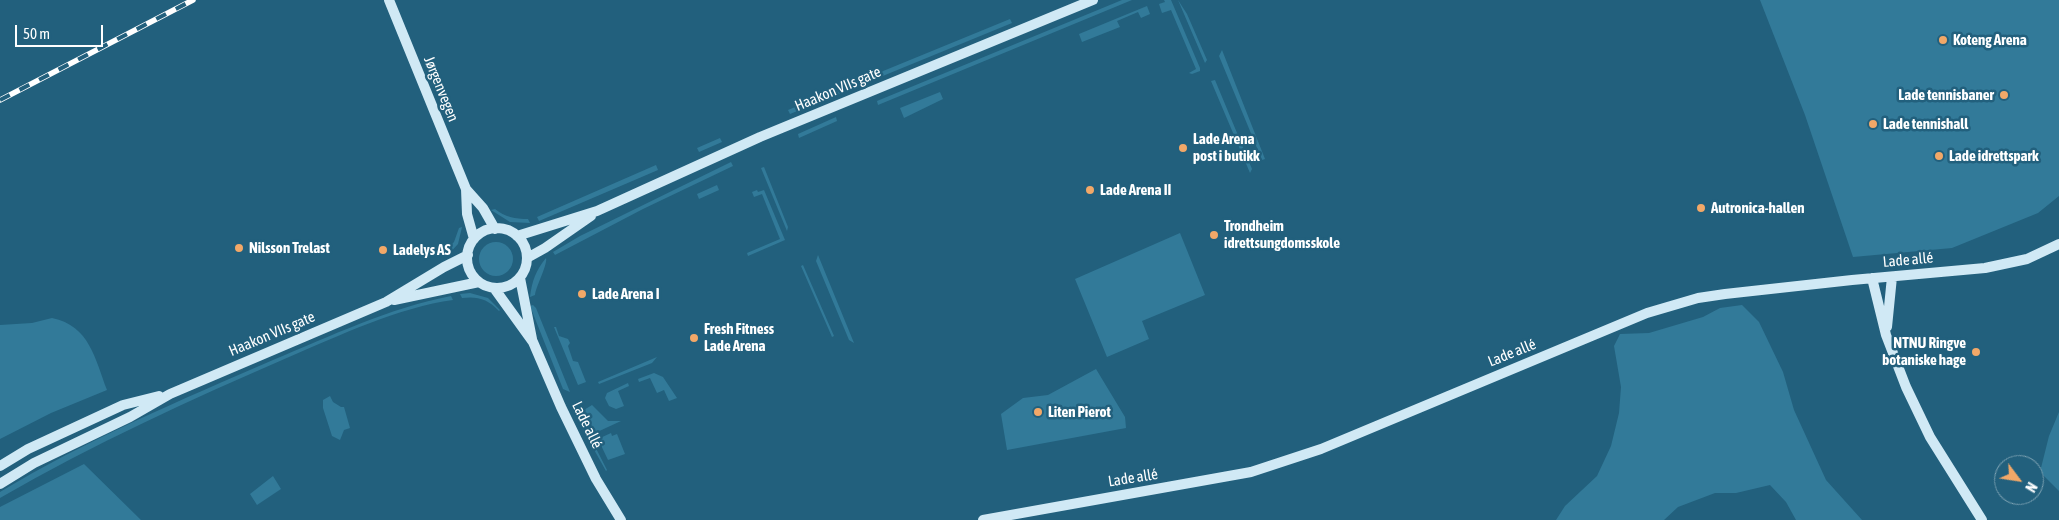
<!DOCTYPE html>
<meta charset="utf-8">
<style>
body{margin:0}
#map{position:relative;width:2059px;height:520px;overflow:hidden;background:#22607d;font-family:"Asap Condensed",sans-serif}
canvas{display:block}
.north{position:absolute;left:1994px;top:455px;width:50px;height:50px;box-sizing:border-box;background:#22607d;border:1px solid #7aa0b1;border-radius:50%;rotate:121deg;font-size:14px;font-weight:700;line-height:20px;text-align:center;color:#fff}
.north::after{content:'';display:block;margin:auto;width:18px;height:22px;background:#f2a868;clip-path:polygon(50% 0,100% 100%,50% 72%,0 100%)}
.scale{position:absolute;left:15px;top:25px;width:88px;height:22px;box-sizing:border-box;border:2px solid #fff;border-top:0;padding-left:6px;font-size:15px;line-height:18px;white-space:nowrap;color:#fff;-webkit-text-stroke:4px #22607d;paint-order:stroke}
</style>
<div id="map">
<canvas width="2059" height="520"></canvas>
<div class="north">N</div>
<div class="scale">50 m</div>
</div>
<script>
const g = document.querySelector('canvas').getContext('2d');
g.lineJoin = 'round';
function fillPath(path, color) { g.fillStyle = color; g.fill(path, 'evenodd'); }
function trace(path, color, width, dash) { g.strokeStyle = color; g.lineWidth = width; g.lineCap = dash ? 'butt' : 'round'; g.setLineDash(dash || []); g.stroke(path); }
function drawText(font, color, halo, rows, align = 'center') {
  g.font = font + ' "Asap Condensed",sans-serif'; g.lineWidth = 5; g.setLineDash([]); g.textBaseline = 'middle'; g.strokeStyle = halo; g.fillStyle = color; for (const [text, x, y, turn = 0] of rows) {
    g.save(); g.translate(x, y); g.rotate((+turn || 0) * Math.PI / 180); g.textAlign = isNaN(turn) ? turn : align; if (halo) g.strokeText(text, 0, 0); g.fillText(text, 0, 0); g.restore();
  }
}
const green = new Path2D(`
 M1122 0H1132L878 105 877 101Z
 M1164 0H1171L1200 68V71L1192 74 1189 73 1196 69 1171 10 1162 13 1159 4 1165 2Z
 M1178 0 1187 14 1207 60 1205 63Z
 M1760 0H2059V196L2038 213 1952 248 1853 257 1805 115Z
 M1147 6 1150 14 1141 18 1138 12 1117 21 1120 27 1082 42 1079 34Z
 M1010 19 1012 23 790 114 788 110Z
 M1222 50 1265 159 1262 160 1219 56Z
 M1215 80 1252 169 1250 173 1211 81Z
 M940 92 943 99 904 118 900 108Z
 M836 117 837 121 799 138 798 134Z
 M720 138 722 142 699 152 697 148Z
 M731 162 733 166 643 209 555 255 553 252 580 236Z
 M656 165 658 170 539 221 537 217Z
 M764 167 788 227 787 231 761 168Z
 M717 185 719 190 699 199 697 194Z
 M757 190 758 192 764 190 785 240 748 256 747 253 780 239 762 194 754 197 752 192Z
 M495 209C505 217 515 219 528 219L530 223 510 222 491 210Z
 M462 227 458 244 446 257 444 252 454 242 459 228Z
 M1180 233 1205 295 1142 321 1149 339 1107 357 1075 279Z
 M479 259a17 17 0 1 1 34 0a17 17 0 1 1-34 0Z
 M818 255 854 343 849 340 816 261Z
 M546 258C548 264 536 286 535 295L530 297C532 281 536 270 546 258Z
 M803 265 834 336 832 337 801 266Z
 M470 293 488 298 500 310 499 311C488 299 477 296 462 298L460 294Z
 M451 296 453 300C400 307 338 336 289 357 190 400 93 444 0 498V492C86 440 181 400 273 360 331 336 389 308 451 296Z
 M533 305 536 308 570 392 563 389 530 306Z
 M1742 305 1759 322 1783 372 1794 410 1826 480 1862 520H1796L1786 502 1770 485 1736 493H1715L1678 507 1664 520H1556L1565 506 1597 476 1611 446 1619 413 1621 387 1614 346 1620 334 1649 333 1703 317 1720 308Z
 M52 318C90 326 95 359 107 390L51 413 0 439V325L32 323Z
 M554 327H556L559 336 568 339 570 343 568 346 573 361 578 362 586 382 578 385Z
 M657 357 652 363 599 384 598 382Z
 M1096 369 1125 417 1126 428 1007 450 1001 414 1023 398 1048 395Z
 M654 373 663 377 677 398 669 401 664 390 657 393 650 378 639 382 638 379Z
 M628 383 629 386 618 391 624 406 616 409 609 406 605 398 607 393Z
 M330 396 333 402 341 407H344L350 428 344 430 340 440 332 436 323 408V400Z
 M592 405 608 421H621L595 433 584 410Z
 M2059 412V491L2040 472 2049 436Z
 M579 415 607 470 606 471 578 421Z
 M611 433 612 436 617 434 625 454 608 460 598 439Z
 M84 464 141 520H0V507Z
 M273 476 281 489 257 505 250 494Z`);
const secondary = new Path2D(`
 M389 0 466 189 483 208 495 229
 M466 189 467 214 474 239
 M467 258a30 30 0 1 1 60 0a30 30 0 1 1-60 0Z
 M517 236 597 211 760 137 1093 0
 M527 258 545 248 591 216
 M520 278 532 339
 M1872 278 1886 335 1906 387 1930 437 1982 520
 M494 288 533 342 561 407 596 479 621 520
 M394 300 479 282
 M1887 327 1892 277
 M0 466 28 449 123 405 159 396
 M0 484 34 463 130 417 170 394 386 302 444 267 468 255
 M983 520 1251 472 1321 449 1647 313 1698 298 1725 294 1852 280 1985 268 2027 259 2059 244`);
const rail = new Path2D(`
 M0 100 193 0`);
const markers = [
 [1943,40,5,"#f2a868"],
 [2004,95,5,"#f2a868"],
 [1873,124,5,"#f2a868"],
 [1183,148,5,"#f2a868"],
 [1939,156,5,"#f2a868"],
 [1090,190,5,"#f2a868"],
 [1701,208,5,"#f2a868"],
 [1214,235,5,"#f2a868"],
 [239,248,5,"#f2a868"],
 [383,250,5,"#f2a868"],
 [582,294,5,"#f2a868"],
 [694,338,5,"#f2a868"],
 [1976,352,5,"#f2a868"],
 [1038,412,5,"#f2a868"]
];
const poiNames = [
 ["Koteng Arena",1953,40],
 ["Lade tennisbaner",1994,95,"right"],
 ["Lade tennishall",1883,124],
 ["Lade Arena",1193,139],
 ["post i butikk",1193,156],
 ["Lade idrettspark",1949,156],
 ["Lade Arena II",1100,190],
 ["Autronica-hallen",1711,208],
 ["Trondheim",1224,226],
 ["idrettsungdomsskole",1224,243],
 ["Nilsson Trelast",249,248],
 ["Ladelys AS",393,250],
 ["Lade Arena I",592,294],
 ["Fresh Fitness",704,329],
 ["Lade Arena",704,346],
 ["NTNU Ringve",1966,343,"right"],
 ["botaniske hage",1966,360,"right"],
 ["Liten Pierot",1048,412]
];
const streetNames = [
 ["Jørgenvegen",441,89,68],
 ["Haakon VIIs gate",838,89,-23],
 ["Lade allé",1908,260,-5],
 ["Haakon VIIs gate",272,334,-23],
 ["Lade allé",1512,353,-22],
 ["Lade allé",587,425,64],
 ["Lade allé",1133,478,-9]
];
fillPath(green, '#327a99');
trace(secondary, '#d0e9f5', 10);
trace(rail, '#fff', 5.5);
trace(rail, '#22607d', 4, [11]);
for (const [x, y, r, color] of markers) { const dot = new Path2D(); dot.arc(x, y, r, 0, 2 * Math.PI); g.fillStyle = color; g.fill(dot); trace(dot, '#22607d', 2); }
drawText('bold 15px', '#fff', '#22607d', poiNames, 'left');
drawText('15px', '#fff', '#22607d', streetNames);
</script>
